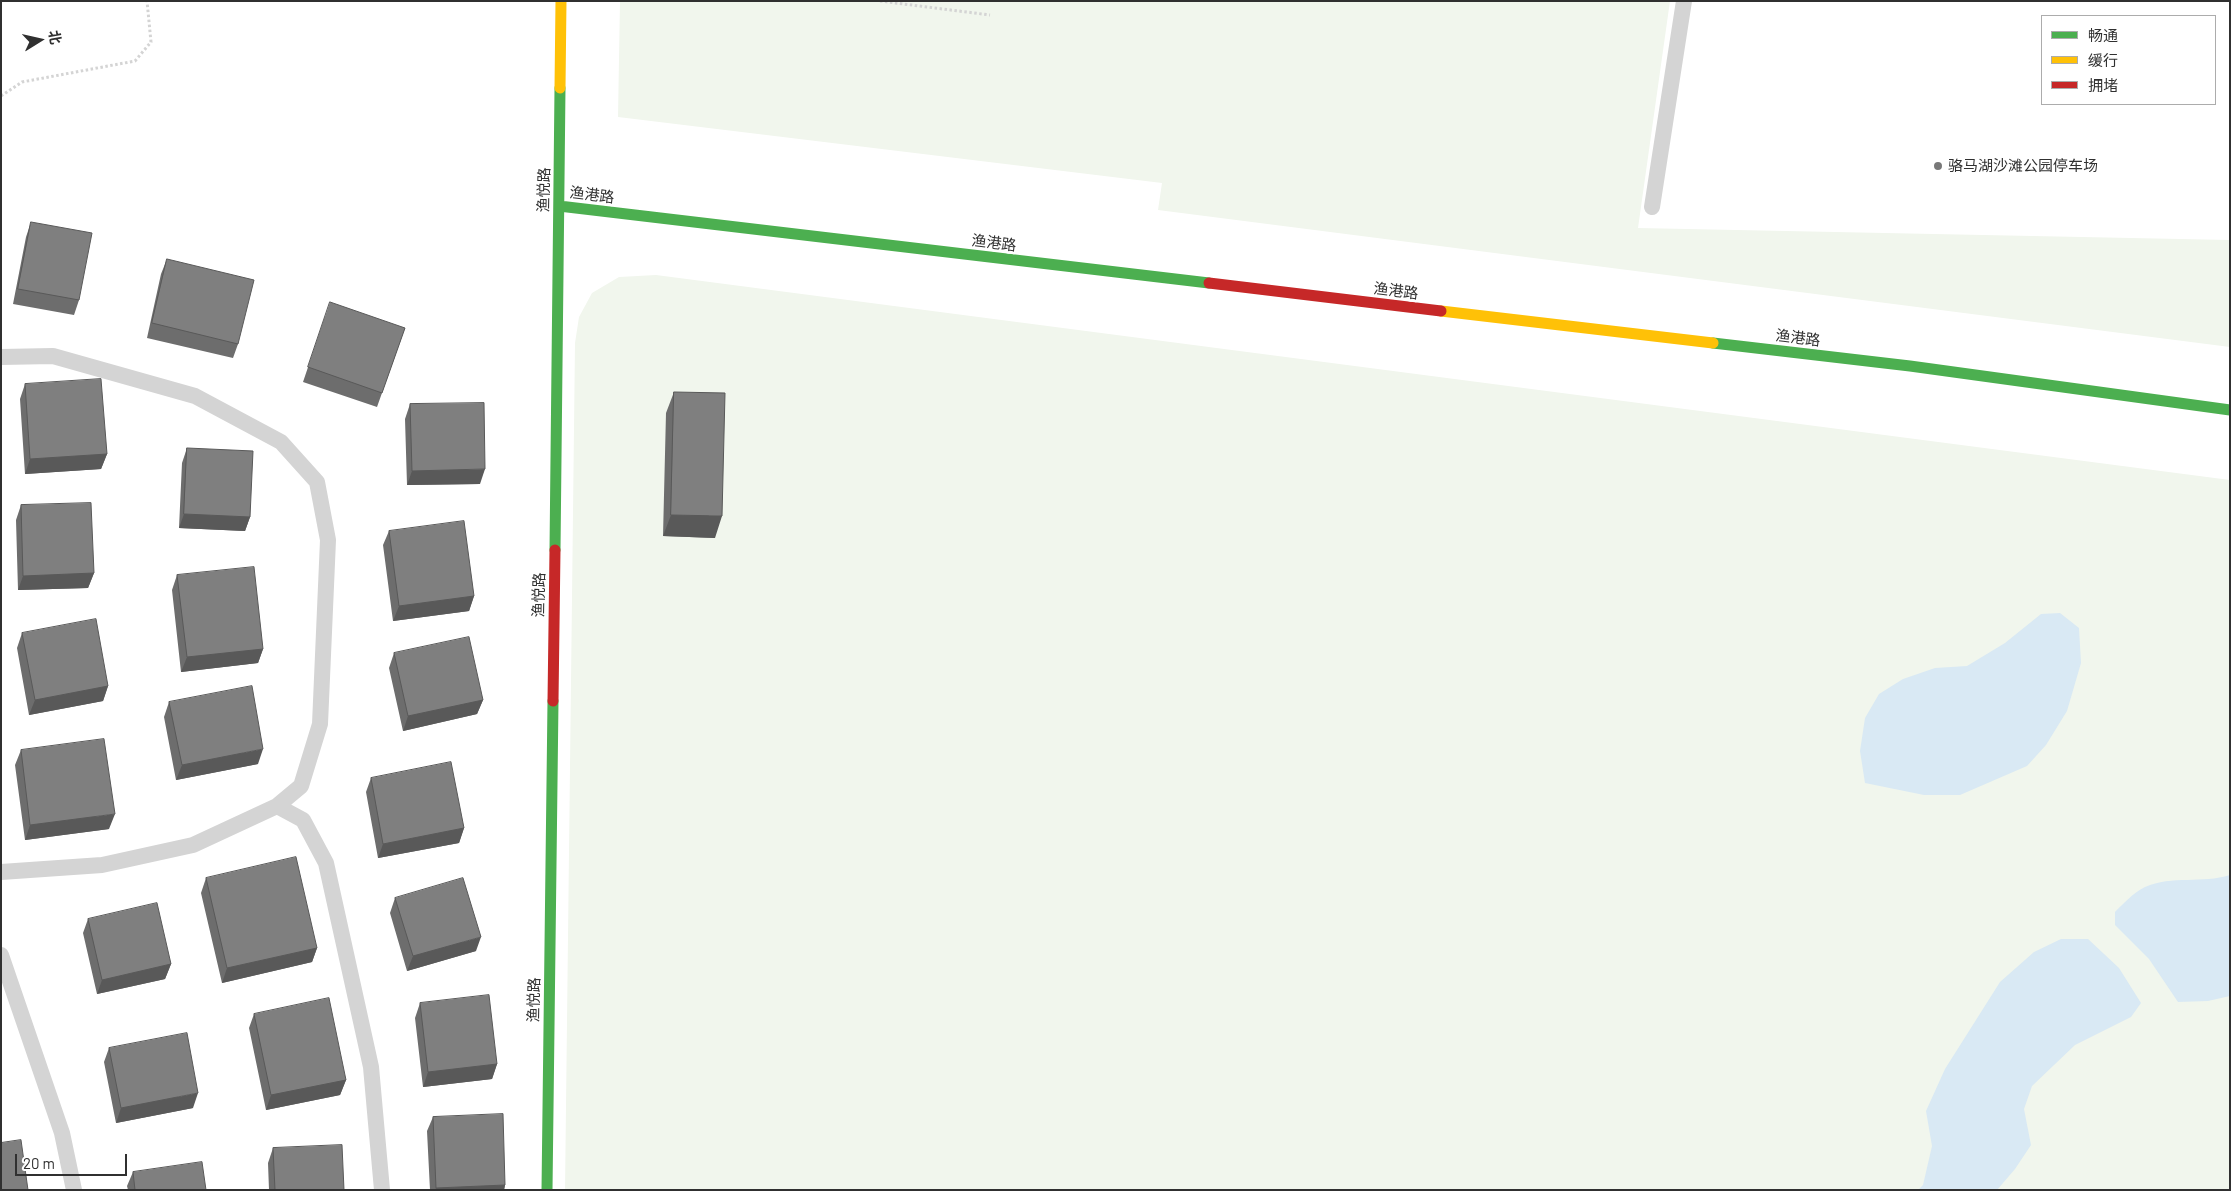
<!DOCTYPE html>
<meta charset="utf-8">
<style>
body{margin:0}
#map{position:relative;width:2231px;height:1191px;overflow:hidden;background:#fff;font-family:Barlow,"Noto Sans SC",sans-serif}
canvas{display:block}
.frame{position:absolute;inset:0;border:2px solid #303030;pointer-events:none}
.legend{position:absolute;left:2041px;top:15px;width:175px;height:90px;box-sizing:border-box;background:#fff;border:1px solid #acacac;margin:0;padding:6px 9px;list-style:none;font-size:15px;color:#303030}
.legend li{display:flex;align-items:center;gap:10px;height:25px}
.legend b{width:25px;border:1px solid #acacac}
.north{position:absolute;left:15px;top:15px;width:50px;height:50px;-webkit-text-stroke:4px #fff;paint-order:stroke;rotate:80deg;font-size:14px;font-weight:700;line-height:20px;text-align:center;color:#303030}
.north::after{content:'';display:block;margin:auto;width:18px;height:22px;background:#303030;clip-path:polygon(50% 0,100% 100%,50% 72%,0 100%)}
.scale{position:absolute;left:15px;top:1154px;width:112px;height:22px;box-sizing:border-box;border:2px solid #303030;border-top:0;padding-left:6px;font-size:15px;line-height:18px;white-space:nowrap;color:#303030;-webkit-text-stroke:4px #fff;paint-order:stroke}
</style>
<div id="map">
<canvas width="2231" height="1191"></canvas>
<div class="frame"></div>
<ul class="legend">
<li><b style="height:6px;background:#4caf50"></b>畅通</li>
<li><b style="height:6px;background:#ffc107"></b>缓行</li>
<li><b style="height:6px;background:#c62828"></b>拥堵</li>
</ul>
<div class="north">北</div>
<div class="scale">20 m</div>
</div>
<script>
const g = document.querySelector('canvas').getContext('2d');
g.lineJoin = 'round';
function fillPath(path, color) { g.fillStyle = color; g.fill(path, 'evenodd'); }
function trace(path, color, width, dash) { g.strokeStyle = color; g.lineWidth = width; g.lineCap = dash ? 'butt' : 'round'; g.setLineDash(dash || []); g.stroke(path); }
function drawText(font, color, halo, rows, align = 'center') {
  g.font = font + ' Barlow,"Noto Sans SC",sans-serif'; g.lineWidth = 5; g.setLineDash([]); g.textBaseline = 'middle'; g.strokeStyle = halo; g.fillStyle = color; for (const [text, x, y, turn = 0] of rows) {
    g.save(); g.translate(x, y); g.rotate((+turn || 0) * Math.PI / 180); g.textAlign = isNaN(turn) ? turn : align; if (halo) g.strokeText(text, 0, 0); g.fillText(text, 0, 0); g.restore();
  }
}
const green = new Path2D(`
 M620 1H1670L1638 228 2230 240V347L1158 210 1162 183 618 117Z
 M656 275 2230 480V1190H565L575 343 579 317 592 293 619 277Z`);
const water = new Path2D(`
 M2060 613 2079 628 2081 663 2067 711 2046 745 2027 766 1960 795H1924L1865 783 1860 751 1865 718 1879 694 1903 679 1935 668 1967 666 2005 643 2041 614Z
 M2230 875V996L2208 1001 2178 1002 2149 959 2115 925V912C2123 904 2134 892 2145 887 2172 875 2202 884 2230 875Z
 M2061 939H2088L2119 968 2141 1003 2131 1017 2075 1045 2032 1086 2024 1109 2031 1145 2015 1169 1997 1190H1918L1923 1185 1932 1146 1926 1111 1945 1069 2000 982 2034 952Z`);
const path = new Path2D(`
 M880 1 990 15
 M1 96 22 82 135 61 151 42 147 1`);
const lane = new Path2D(`
 M1652 207 1684 1
 M1 357 53 356 195 396 281 442 317 482 328 540 320 724 301 786 277 806 193 845 102 865 1 872
 M277 806 303 820 326 863 371 1067 382 1190
 M1 955 62 1133 74 1190`);
const fast = new Path2D(`
 M559 206 1209 283
 M1713 343 1910 366 2230 410
 M555 550 560 88
 M547 1190 553 701`);
const slow = new Path2D(`
 M560 88 561 1
 M1441 311 1713 343`);
const jam = new Path2D(`
 M1209 283 1441 311
 M553 701 555 550`);
const wall = new Path2D(`
 M31 222 79 300 74 315 13 304 26 237Z
 M167 259 238 344 233 358 147 338 161 274Z
 M325 317 405 328 377 407 303 382Z
 M25 384 107 454 101 469 25 474 20 399Z
 M674 392 715 538 663 536 666 413Z
 M410 404 480 484 407 485 405 419Z
 M187 448 250 517 245 531 179 528 182 463Z
 M21 505 94 573 88 588 18 590 16 520Z
 M389 531 474 596 469 611 393 621 383 545Z
 M177 575 263 649 258 663 181 672 172 590Z
 M22 633 108 686 103 701 29 715 17 648Z
 M394 653 483 700 477 714 403 731 389 668Z
 M169 702 258 764 176 780 164 717Z
 M21 750 109 829 25 840 15 765Z
 M371 778 464 828 459 843 378 858 366 792Z
 M206 878 317 948 312 962 222 983 201 893Z
 M395 898 476 951 407 971 390 913Z
 M88 919 171 964 165 979 97 994 83 933Z
 M420 1003 497 1064 492 1079 423 1087 415 1018Z
 M254 1014 346 1080 340 1095 266 1110 249 1028Z
 M109 1048 193 1108 116 1123 104 1062Z
 M433 1117 505 1185 504 1190H430L427 1131Z
 M273 1148 344 1190H269L268 1163Z
 M133 1172 206 1190H128L127 1186Z`);
const shadedWall = new Path2D(`
 M107 454 101 469 25 474 30 459Z
 M485 469 480 484 407 485 412 471Z
 M184 514 250 517 245 531 179 528Z
 M671 515 722 516 715 538 663 536Z
 M94 573 88 588 18 590 23 576Z
 M474 596 469 611 393 621 399 606Z
 M263 649 258 663 181 672 187 657Z
 M108 686 103 701 29 715 35 700Z
 M483 700 477 714 403 731 408 716Z
 M263 749 258 764 176 780 182 765Z
 M115 814 109 829 25 840 30 825Z
 M464 828 459 843 378 858 383 844Z
 M481 937 476 951 407 971 413 956Z
 M317 948 312 962 222 983 227 968Z
 M171 964 165 979 97 994 102 980Z
 M497 1064 492 1079 423 1087 428 1072Z
 M346 1080 340 1095 266 1110 271 1095Z
 M198 1093 193 1108 116 1123 121 1108Z
 M505 1185 504 1190H435L436 1188Z`);
const building = new Path2D(`
 M31 222 92 233 79 300 18 289Z
 M167 259 254 280 238 344 152 323Z
 M330 302 405 328 382 393 308 367Z
 M101 379 107 454 30 459 25 384Z
 M674 392 725 393 722 516 671 515Z
 M484 403 485 469 412 471 410 404Z
 M187 448 253 451 250 517 184 514Z
 M91 503 94 573 23 576 21 505Z
 M464 521 474 596 399 606 389 531Z
 M254 567 263 649 187 657 177 575Z
 M96 619 108 686 35 700 22 633Z
 M469 637 483 700 408 716 394 653Z
 M252 686 263 749 182 765 169 702Z
 M104 739 115 814 30 825 21 750Z
 M451 762 464 828 383 844 371 778Z
 M296 857 317 948 227 968 206 878Z
 M463 878 481 937 413 956 395 898Z
 M157 903 171 964 102 980 88 919Z
 M489 995 497 1064 428 1072 420 1003Z
 M329 998 346 1080 271 1095 254 1014Z
 M187 1033 198 1093 121 1108 109 1048Z
 M503 1114 505 1185 436 1188 433 1117Z
 M21 1140 28 1190H1V1143Z
 M342 1145 344 1190H275L273 1148Z
 M202 1162 206 1190H135L133 1172Z`);
const markers = [
 [1938,166,5,"#787878"]
];
const poiNames = [
 ["骆马湖沙滩公园停车场",1948,166]
];
const streetNames = [
 ["渔悦路",544,190,-89],
 ["渔港路",592,195,7],
 ["渔港路",994,243,7],
 ["渔港路",1396,291,7],
 ["渔港路",1798,338,7],
 ["渔悦路",539,595,-89],
 ["渔悦路",534,1000,-89]
];
fillPath(green, '#f1f6ed');
fillPath(water, '#d9e9f4');
trace(path, '#d4d4d4', 3, [2.5, 2.5]);
trace(lane, '#d4d4d4', 16);
trace(fast, '#4caf50', 11);
trace(slow, '#ffc107', 11);
trace(jam, '#c62828', 11);
fillPath(wall, '#6d6d6d');
fillPath(shadedWall, '#595959');
fillPath(building, '#7f7f7f');
trace(building, '#595959', 1);
for (const [x, y, r, color] of markers) { const dot = new Path2D(); dot.arc(x, y, r, 0, 2 * Math.PI); g.fillStyle = color; g.fill(dot); trace(dot, '#fff', 2); }
drawText('15px', '#303030', '#fff', poiNames, 'left');
drawText('15px', '#303030', '#fff', streetNames);
</script>
